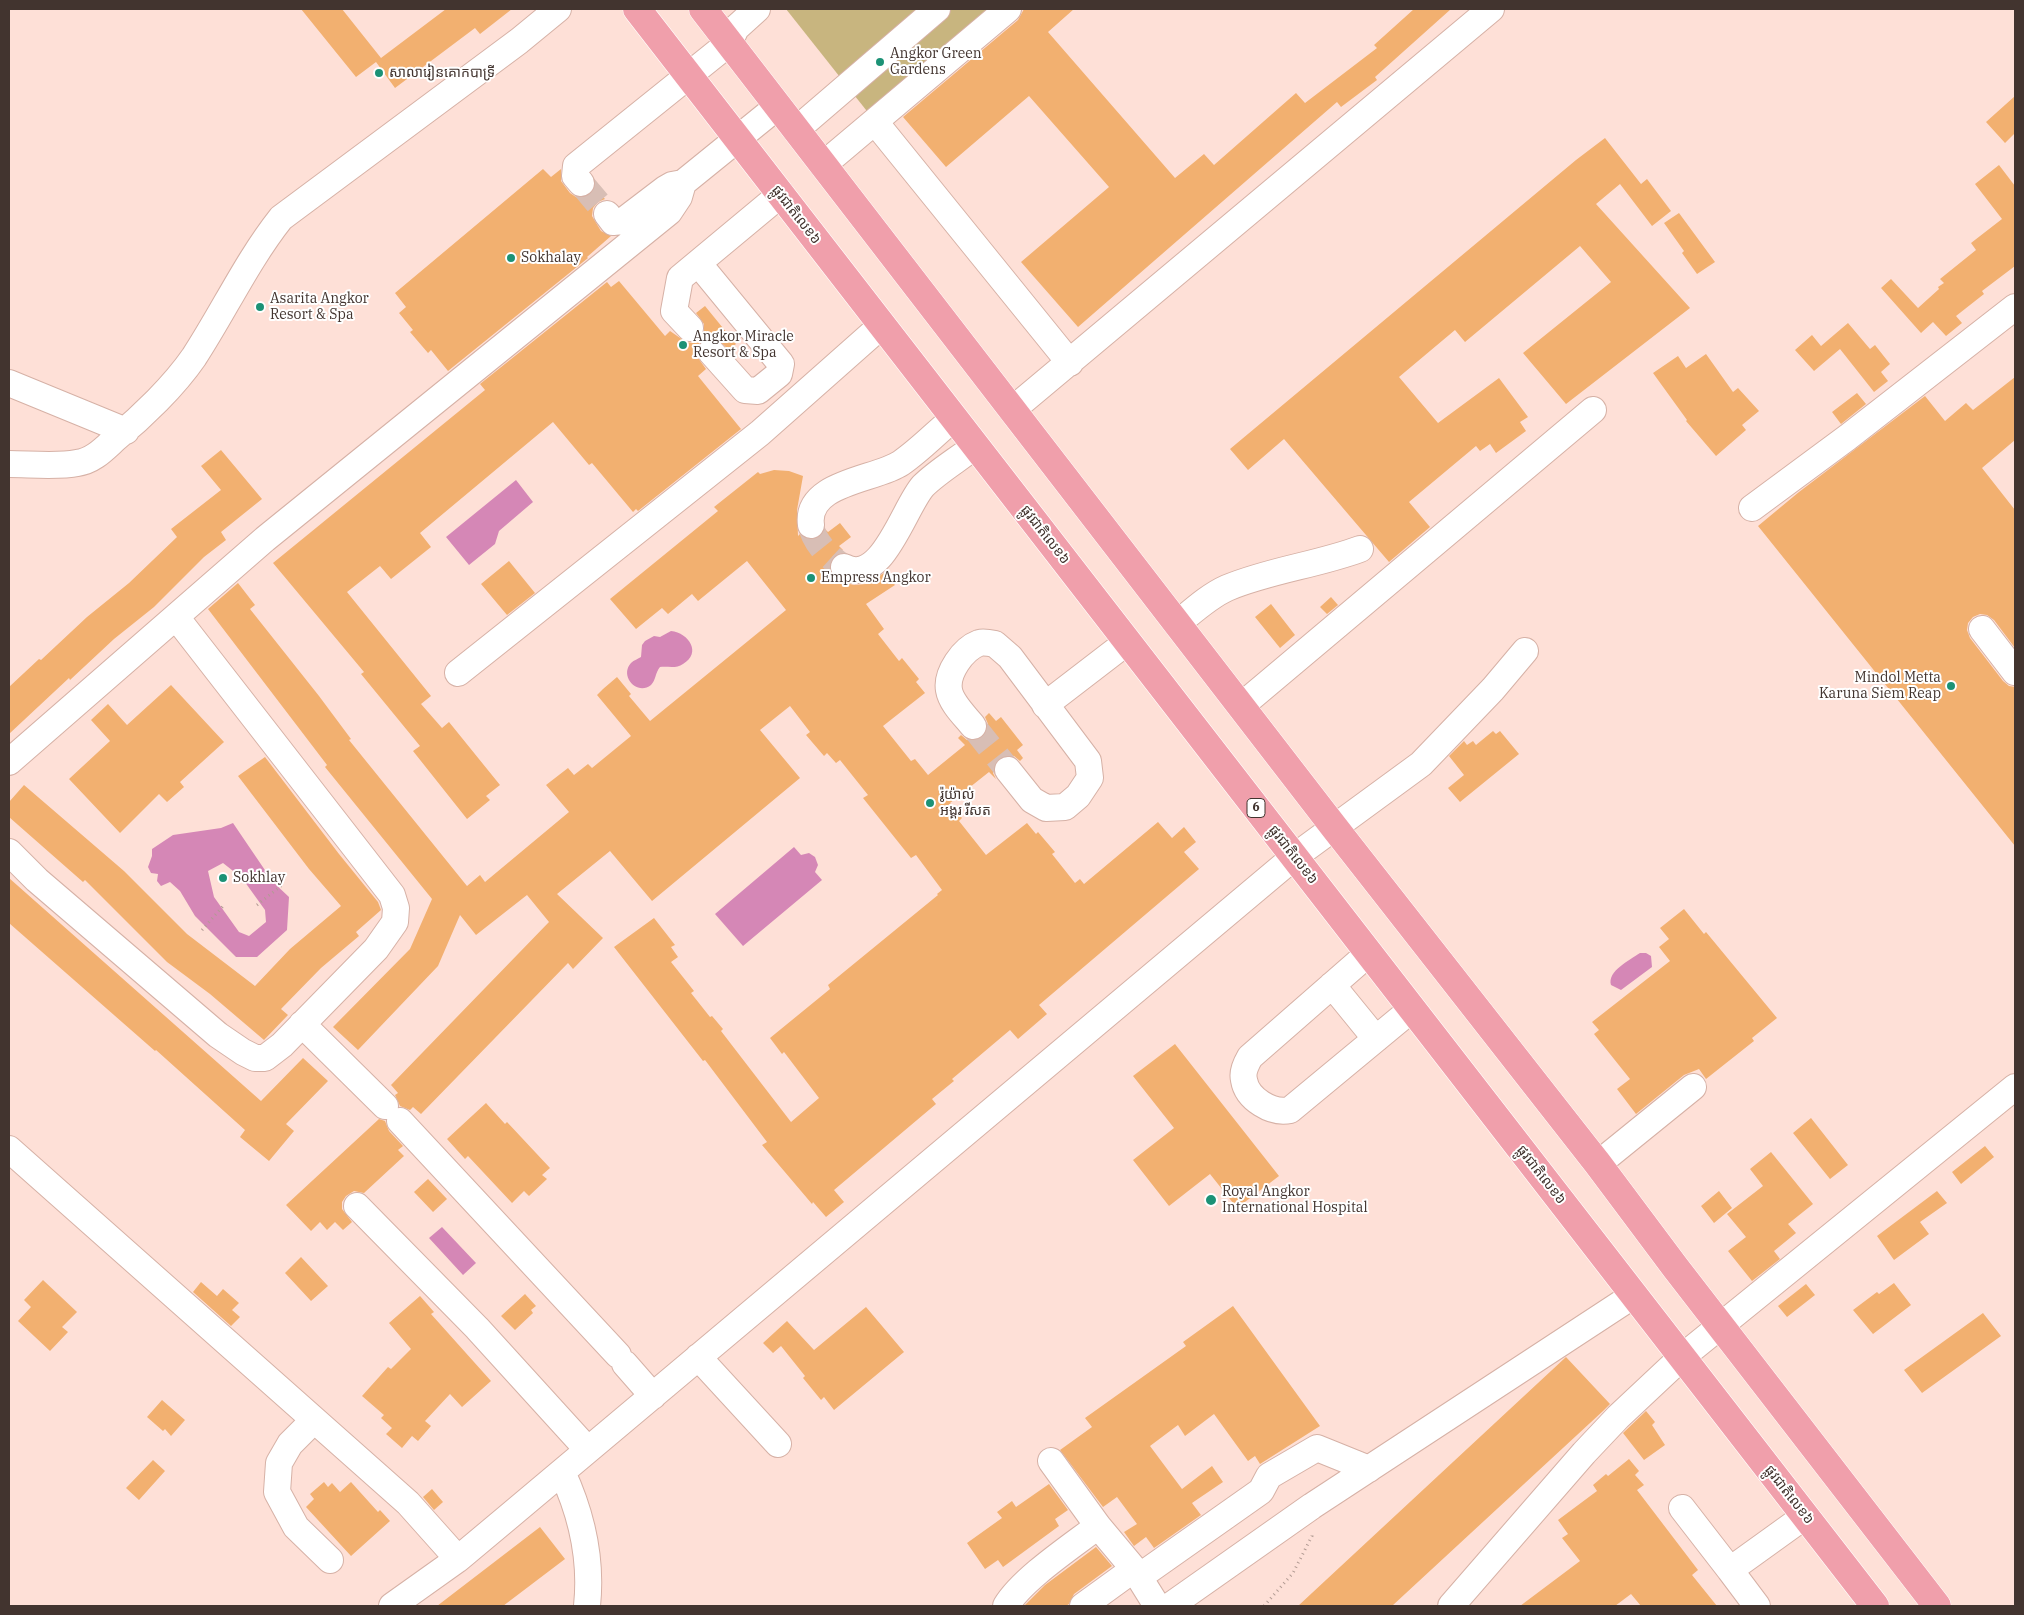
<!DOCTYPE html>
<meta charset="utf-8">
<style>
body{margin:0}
#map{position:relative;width:2024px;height:1615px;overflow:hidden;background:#fee0d7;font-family:"IBM Plex Serif",serif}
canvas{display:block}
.frame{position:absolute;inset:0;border:10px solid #42342f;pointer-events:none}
</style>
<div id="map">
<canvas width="2024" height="1615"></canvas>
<div class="frame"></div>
</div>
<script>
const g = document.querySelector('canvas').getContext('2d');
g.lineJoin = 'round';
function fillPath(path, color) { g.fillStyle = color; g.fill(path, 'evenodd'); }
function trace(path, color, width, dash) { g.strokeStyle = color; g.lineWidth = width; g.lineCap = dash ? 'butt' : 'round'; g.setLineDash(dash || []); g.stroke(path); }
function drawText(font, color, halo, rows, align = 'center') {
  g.font = font + ' "IBM Plex Serif","Noto Sans Khmer",serif'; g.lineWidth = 4; g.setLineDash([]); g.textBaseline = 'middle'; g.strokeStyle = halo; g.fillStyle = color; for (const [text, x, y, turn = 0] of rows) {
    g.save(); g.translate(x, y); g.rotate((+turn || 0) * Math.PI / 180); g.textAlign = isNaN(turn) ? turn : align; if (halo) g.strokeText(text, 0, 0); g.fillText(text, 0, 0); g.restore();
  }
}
const green = new Path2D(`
 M786 9H995L870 115Z`);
const water = new Path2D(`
 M516 480 533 502 499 531 495 544 469 565 446 537Z
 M671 631C689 633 702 653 683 664 676 669 668 666 660 667 655 673 656 680 651 685 637 696 619 676 631 663 634 660 638 659 641 657L642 645 645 641 654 636 660 637Z
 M233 823 273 882 289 897 287 930 257 957H236L195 916 180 891 170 882 161 886 157 881 158 874 151 873 148 867 152 856V849L173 835 221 828ZM223 863 242 878 265 910 266 922 249 936 239 932 214 897 208 871Z
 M794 847 801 855 809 853 815 857 818 865 815 872 822 880 743 946 715 914Z
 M1640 953H1646L1651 956 1652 967 1621 990 1611 985C1607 971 1630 960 1640 953Z
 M442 1227 476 1263 463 1275 429 1238Z`);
const building = new Path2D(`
 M301 9H342L381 58 446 9H512L480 34 475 28 395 88 376 62 356 77Z
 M1024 9H1074L1048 32 1175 178 1204 154 1214 165 1296 93 1305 103 1377 48 1374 45 1414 9H1451L1375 77 1377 80 1341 107 1337 102 1078 327 1021 262 1109 187 1029 96 946 167 903 117 1018 20Z
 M2015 96V133L2005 143 1986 122Z
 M1605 138 1641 184 1647 179 1671 211 1652 226 1620 184 1596 204 1690 308 1566 404 1523 353 1611 282 1580 246 1465 342 1455 330 1399 377 1438 423 1499 378 1528 417 1520 422 1526 431 1496 453 1490 444 1480 451 1476 446 1409 502 1430 527 1389 562 1284 439 1248 470 1230 449 1576 160Z
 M1999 165 2015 186V266L1982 291 1984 294 1956 316 1962 323 1946 336 1933 322 1921 333 1881 288 1891 279 1918 308 1939 289 1938 287 1944 283 1940 279 1976 250 1971 243 2002 219 1975 184Z
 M543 169 551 177 561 169V181L570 193 576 197 584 198 591 194 595 188 605 199 598 202 593 208 592 216 601 231 611 236 587 257 588 258 448 371 431 350 428 353 410 332 413 330 399 313 406 307 395 293Z
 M1679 213 1715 262 1697 274 1682 253 1684 251 1664 223Z
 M619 281 665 336 670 331 686 342 693 343 700 339 704 333V324L696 313 705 306 736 344 729 350 716 338 708 337 701 341 697 347 696 355 706 369 698 376 741 429 638 511 636 509 633 512 592 463 589 465 553 422 420 533 431 547 391 579 380 566 347 592 431 696 421 704 442 728 449 722 500 785 486 796 490 800 467 819 413 751 420 746 361 674 364 672 273 563 485 390 480 384 607 282 611 287Z
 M1848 323 1870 349 1875 345 1890 364 1881 372 1888 381 1874 392 1840 349 1814 371 1795 350 1812 335 1821 346Z
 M1706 354 1733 392 1738 388 1759 411 1742 425 1746 430 1716 456 1686 421 1687 420 1653 373 1678 356 1686 368Z
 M2015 377V440L1982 468 2015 510V648L1994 620 1987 615 1980 614 1973 617 1968 623 1967 630 1970 638 2003 681 2009 686 2015 687V846L1758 526 1799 492 1925 396 1945 421 1966 403 1973 410Z
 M1857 393 1866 404 1841 424 1832 412Z
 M221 450 262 499 221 532 226 540 204 557 154 607 114 639 70 680 69 678 9 734V687L39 659 41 660 87 617 129 583 177 537 171 529 221 490 201 466Z
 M774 470 789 471 803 476 797 510 798 536 800 534 809 540 817 539 823 534 825 529 828 532 840 523 851 537 839 546 843 550 833 556 830 563V571L833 578 841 582 854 585 866 584 884 573 895 585 866 604 884 629 878 634 899 661 902 658 919 679 916 682 925 693 883 726 911 761 915 759 928 775 965 745 958 738 961 735 967 740 975 741 983 737 987 732 988 724 985 717 989 713 996 721 1001 717 1023 745 1017 750 1023 758 1020 761 1014 756 1006 755 999 758 994 765 993 773 996 779 989 772 950 803 962 818 959 821 986 855 1027 823 1036 834 1038 832 1055 852 1052 854 1075 883 1080 879 1084 884 1158 822 1172 838 1184 827 1196 842 1184 852 1199 869 1039 1005 1047 1014 1018 1039 1010 1030 952 1079 954 1081 932 1099 936 1104 834 1190 844 1202 826 1217 813 1202 812 1204 762 1145 767 1142 705 1060 703 1061 614 947 654 918 675 945 671 947 678 957 671 962 694 991 691 993 710 1017 712 1016 723 1029 721 1031 791 1122 819 1098 784 1052 782 1054 770 1038 830 989 828 985 938 895 937 894 942 890 916 855 911 858 863 798 868 795 840 760 836 763 827 753 824 756 806 735 810 732 790 706 760 730 800 778 652 901 610 851 557 894 603 938 573 969 568 963 421 1114 413 1107 410 1110 400 1106 395 1095 398 1093 391 1085 549 922 527 895 476 935 460 915 438 966 358 1050 333 1027 410 949 432 899 325 767 327 765 208 609 238 583 255 605 250 609 319 696 351 739 349 740 467 886 480 875 485 882 569 812 546 785 568 768 574 775 588 764 592 768 631 736 597 695 603 689 617 677 631 694 629 696 650 721 786 610 747 561 698 601 692 594 668 614 662 608 636 629 610 599 718 511 714 507 758 472 760 474Z
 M509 561 535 593 507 615 481 584Z
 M1331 597 1338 605 1327 614 1320 607Z
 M1271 604 1295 635 1280 648 1255 617Z
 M171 685 224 742 180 782 184 787 167 802 159 794 120 833 69 779 110 741 91 720 108 704 127 725Z
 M1493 731 1496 734 1500 731 1519 754 1460 802 1448 788 1464 775 1449 756 1464 741 1467 745 1473 741 1476 745Z
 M265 757 339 854 378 902 381 910 356 932 359 936 321 968 281 1009 288 1015 264 1040 210 994 167 962 85 880 83 882 9 817V802L24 785 124 871 187 934 255 986 290 949 341 906 309 869 238 776Z
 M9 878 261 1101 303 1058 328 1081 286 1124 294 1131 269 1161 240 1137 245 1130 156 1050 155 1051 9 923Z
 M1684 909 1704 934 1706 932 1777 1018 1752 1038 1754 1041 1706 1079 1699 1069 1684 1075 1636 1114 1617 1089 1630 1079 1594 1034 1599 1030 1592 1022 1670 961 1659 947 1669 939 1660 928Z
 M1175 1044 1279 1176 1237 1208 1210 1174 1169 1206 1133 1160 1174 1128 1133 1076Z
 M486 1103 505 1124 507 1122 550 1168 542 1175 547 1179 529 1196 524 1191 512 1203 468 1156 465 1159 447 1139Z
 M1811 1118 1848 1165 1830 1179 1793 1133Z
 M379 1119 385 1121 389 1131 403 1146 398 1150 404 1156 364 1193 354 1191 346 1196 342 1202V1209L352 1222 343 1230 335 1222 327 1230 320 1222 311 1231 286 1205Z
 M1985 1146 1994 1157 1961 1184 1952 1172Z
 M1771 1152 1813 1204 1788 1224 1796 1233 1774 1251 1780 1259 1752 1281 1728 1251 1746 1237 1727 1214 1763 1186 1750 1169Z
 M428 1179 447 1199 433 1212 414 1192Z
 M1719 1191 1732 1208 1714 1223 1701 1206Z
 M1937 1191 1947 1203 1920 1222 1929 1234 1894 1260 1877 1236Z
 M301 1257 328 1286 311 1301 285 1273Z
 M43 1280 77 1312 62 1327 68 1332 50 1351 18 1321 31 1307 24 1300Z
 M201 1282 217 1296 223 1289 239 1303 232 1310 240 1317 231 1326 193 1292Z
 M1894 1283 1911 1305 1873 1334 1853 1310 1877 1292 1879 1294Z
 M1806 1284 1815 1295 1787 1317 1778 1306Z
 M525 1294 536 1306 531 1310 533 1313 515 1330 501 1316Z
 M420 1296 434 1312 431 1314 491 1381 462 1407 450 1394 425 1421 431 1426 418 1441 412 1436 402 1448 386 1434 392 1428 381 1418 384 1415 362 1396 388 1367 391 1369 411 1349 389 1323Z
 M1233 1306 1320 1426 1260 1464 1255 1456 1248 1461 1214 1414 1185 1436 1178 1425 1150 1446 1182 1489 1212 1466 1223 1482 1192 1503 1201 1515 1154 1548 1146 1537 1134 1546 1124 1532 1137 1524 1117 1497 1103 1507 1060 1450 1092 1427 1085 1418 1186 1346 1183 1342Z
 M866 1307 904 1352 834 1410 824 1397 821 1400 803 1378 805 1376 781 1346 773 1353 763 1343 787 1321 814 1350Z
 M1983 1313 2001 1336 1922 1393 1904 1370Z
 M1566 1357 1610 1404 1603 1411 1392 1606H1298Z
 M162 1400 185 1420 171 1436 165 1429 163 1431 147 1417Z
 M1646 1411 1655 1422 1652 1425 1665 1445 1644 1460 1623 1433Z
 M1629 1459 1639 1471 1635 1475 1644 1485 1637 1490 1698 1570 1692 1575 1717 1606H1641L1631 1594 1615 1606H1520L1580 1561 1562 1538 1568 1534 1558 1520 1597 1491 1593 1485 1606 1474 1608 1476Z
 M153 1460 165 1471 139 1500 126 1488Z
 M324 1482 328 1487 332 1483 340 1492 351 1482 378 1512 380 1510 390 1521 351 1556 306 1507 314 1499 310 1494Z
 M1049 1484 1068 1510 1055 1519 1059 1526 1003 1567 998 1560 985 1569 967 1543 1002 1518 997 1512 1012 1501 1016 1507Z
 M432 1489 443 1502 434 1510 423 1497Z
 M540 1527 565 1559 503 1606H437Z
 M1096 1547 1112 1566 1074 1594 1069 1604 1066 1606H1024L1045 1585Z`);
const minorTunnel = new Path2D(`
 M581 183 607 214
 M811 525C813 541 830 559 844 567
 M973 726 1008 770`);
const path = new Path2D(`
 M257 905 282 885
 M202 930 224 905
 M1264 1606 1293 1573 1312 1536V1532`);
const minor = new Path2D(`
 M875 122 1070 363
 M796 130 937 9
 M823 165 1008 9
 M581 183 575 176 576 166 729 43 736 28 757 9
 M607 214 613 222 623 221 665 189 672 185 683 183 778 106
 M698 263 781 364 779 374 758 391 745 390 711 352
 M690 328 674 311 680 278 781 194
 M9 383 126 431
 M1012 410 1491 9
 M9 464C29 464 58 467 77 463 93 461 104 449 115 439 142 417 174 386 194 357 224 311 247 261 281 218L519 41 558 9
 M1752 508 1848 437 2015 307
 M811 525C805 482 876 480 901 463 920 450 937 432 954 418
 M844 567C882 587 904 507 923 486 938 471 959 459 975 446
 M1177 624C1193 611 1209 596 1227 588 1270 570 1317 565 1360 549
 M1982 629 2015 672
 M458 673 760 433 882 325
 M1045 705 1127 642
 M1241 706 1593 410
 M973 726C965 716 951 703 949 690 946 673 963 649 979 643 983 642 990 643 995 644L1010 657 1088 761 1090 778 1078 796 1065 807 1046 808 1032 800 1008 770
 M9 762 265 539 669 212 679 197 683 183
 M9 852 37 880 218 1035 243 1052 255 1058H265L282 1045 376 949 395 922 396 908 392 895 176 617
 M1369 953 1250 1057C1246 1064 1242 1072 1244 1080 1247 1099 1272 1114 1290 1110L1412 1009
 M1332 985 1376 1039
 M302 1024 385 1106
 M400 1121 618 1355
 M9 1149 408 1503 458 1559
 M1598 1164 1693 1087
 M357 1206 477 1328 588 1450
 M698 1357 778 1444
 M625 1364 653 1396
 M314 1420 290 1444 279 1463 277 1492 296 1527 330 1560
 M1051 1461 1098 1526 1134 1569 1157 1606
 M562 1472C582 1515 592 1559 587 1606
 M1682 1508 1730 1570
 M1139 1577 1261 1491 1269 1476 1317 1448 1369 1469
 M392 1606 458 1559 507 1518 1294 857 1421 764 1493 689 1525 651
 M1006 1606C1022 1579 1072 1546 1098 1526
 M1083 1606 1134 1569
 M1170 1606 1312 1506 1634 1295
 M1451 1606 1584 1453 1618 1417 1682 1357 2015 1087
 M1757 1606 1730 1570 1805 1516`);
const highway = new Path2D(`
 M637 9 1875 1606
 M703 9 1334 827 1598 1164 1675 1267 1937 1606`);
const markers = [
 [880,62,5,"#1c9276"],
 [379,73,5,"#1c9276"],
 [511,258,5,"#1c9276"],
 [260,307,5,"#1c9276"],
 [683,345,5,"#1c9276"],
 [811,578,5,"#1c9276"],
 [1951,686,5,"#1c9276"],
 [930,803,5,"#1c9276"],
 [223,878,5,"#1c9276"],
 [1211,1200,6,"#1c9276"]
];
const shields = [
 [1256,808,18]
];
const shieldNames = [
 ["6",1256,808]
];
const poiNames = [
 ["Angkor Green",890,54],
 ["Gardens",890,70],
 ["សាលារៀនគោកបាទ្រី",389,73],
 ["Sokhalay",521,258],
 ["Asarita Angkor",270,299],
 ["Resort & Spa",270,315],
 ["Angkor Miracle",693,337],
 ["Resort & Spa",693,353],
 ["Empress Angkor",821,578],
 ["Mindol Metta",1941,678,"right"],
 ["Karuna Siem Reap",1941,694,"right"],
 ["រ៉ូយ៉ាល់",940,795],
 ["អង្គរ រីសត",940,811],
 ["Sokhlay",233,878],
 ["Royal Angkor",1222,1192],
 ["International Hospital",1222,1208]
];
const streetNames = [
 ["ផ្លូវជាតិលេខ៦",796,215,52],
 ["ផ្លូវជាតិលេខ៦",1045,535,52],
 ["ផ្លូវជាតិលេខ៦",1293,855,52],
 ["ផ្លូវជាតិលេខ៦",1541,1175,52],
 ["ផ្លូវជាតិលេខ៦",1789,1495,52]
];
fillPath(green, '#c8b57f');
fillPath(water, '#d587b6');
fillPath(building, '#f2b070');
trace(minorTunnel, '#d8beb5', 26, [26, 13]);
trace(minor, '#d6b1a6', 28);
trace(highway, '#fff', 29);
trace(path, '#b29b93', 3, [1, 4]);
trace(minor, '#fff', 26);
trace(highway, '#f09fab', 28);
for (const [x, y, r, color] of markers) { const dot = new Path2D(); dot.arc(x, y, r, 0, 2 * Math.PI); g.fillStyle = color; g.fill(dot); trace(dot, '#fff', 2); }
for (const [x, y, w] of shields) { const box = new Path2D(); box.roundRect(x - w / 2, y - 9.5, w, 19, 4); g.fillStyle = '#fff'; g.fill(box); trace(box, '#42342f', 1); }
drawText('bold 12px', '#42342f', null, shieldNames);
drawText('14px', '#42342f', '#fff', poiNames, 'left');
drawText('14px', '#42342f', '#fff', streetNames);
</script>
